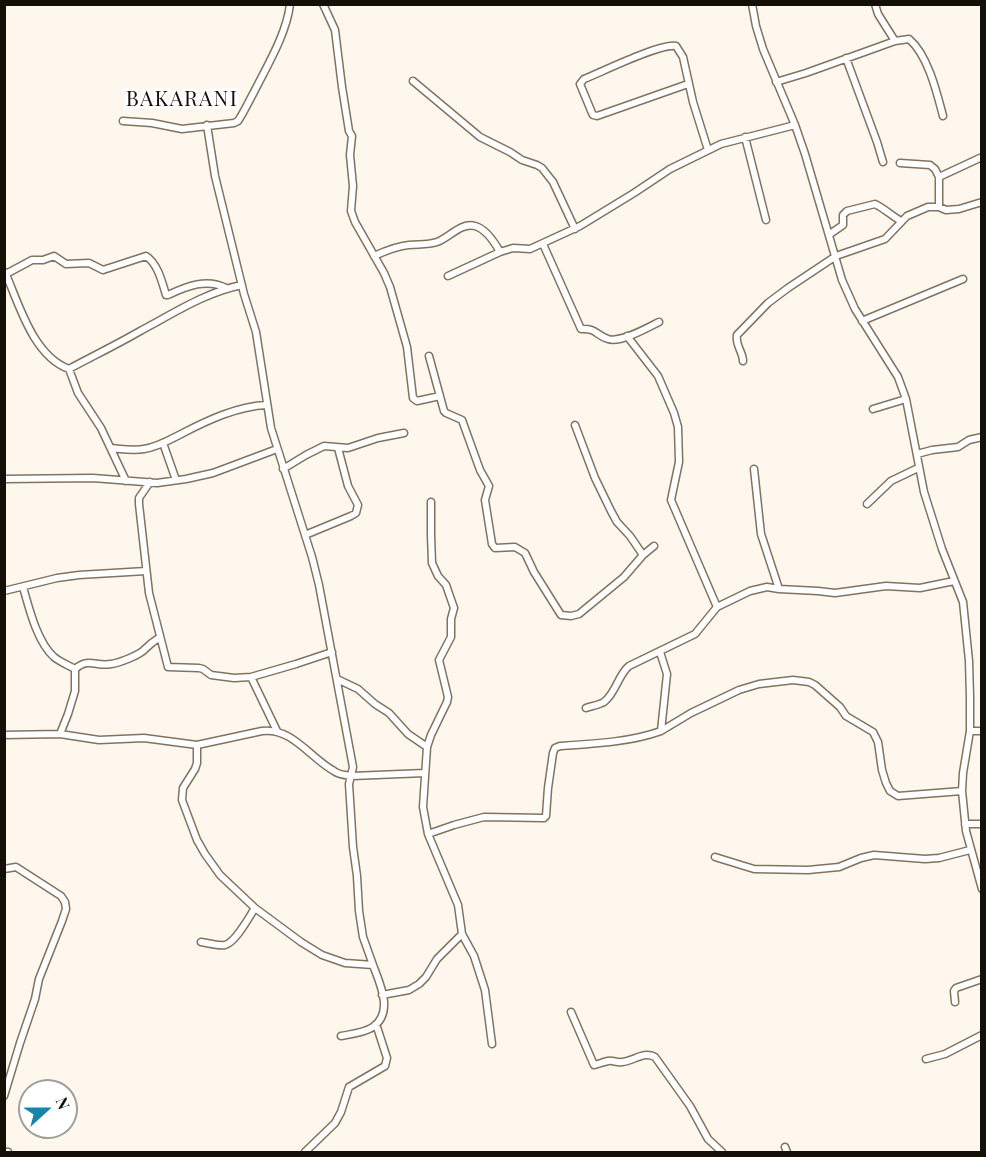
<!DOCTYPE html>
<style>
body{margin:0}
#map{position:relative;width:986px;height:1157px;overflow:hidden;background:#fef7ee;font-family:"Playfair Display",serif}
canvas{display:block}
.frame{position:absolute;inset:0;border:6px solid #140f07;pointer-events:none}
.north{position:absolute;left:18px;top:1079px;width:60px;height:60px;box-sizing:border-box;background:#fff;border:2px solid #a19f9c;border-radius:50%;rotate:69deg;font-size:16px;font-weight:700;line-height:24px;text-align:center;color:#140f07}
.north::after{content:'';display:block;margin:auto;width:21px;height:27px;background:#1486ac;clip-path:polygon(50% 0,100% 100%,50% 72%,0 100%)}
</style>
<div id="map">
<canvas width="986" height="1157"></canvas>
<div class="frame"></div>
<div class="north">N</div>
</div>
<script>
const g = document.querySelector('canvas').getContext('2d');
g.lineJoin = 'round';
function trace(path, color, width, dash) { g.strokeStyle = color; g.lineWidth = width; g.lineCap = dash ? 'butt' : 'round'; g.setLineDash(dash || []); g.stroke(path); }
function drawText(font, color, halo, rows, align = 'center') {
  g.font = font + ' "Playfair Display",serif'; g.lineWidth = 6; g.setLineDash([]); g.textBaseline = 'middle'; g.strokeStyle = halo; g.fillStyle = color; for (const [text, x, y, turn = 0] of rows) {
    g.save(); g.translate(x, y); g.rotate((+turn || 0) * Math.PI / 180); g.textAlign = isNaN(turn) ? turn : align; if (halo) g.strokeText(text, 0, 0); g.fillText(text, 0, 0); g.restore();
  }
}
const minor = new Path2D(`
 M323 4 335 30 342 87 349 131 352 136 350 155 353 186 351 211 355 222 384 273 390 287 407 347 413 398 417 401 440 396
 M752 4 756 26 763 49 795 125 805 154 842 280 855 309 898 377 906 399 924 492 942 549 963 602 969 661 970 697V731L963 773 962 791 966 831 982 889
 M875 4 878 14 895 41
 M846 58 877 142 883 162
 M413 81 480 137 510 152 522 160 537 165 542 168 553 182 575 229
 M776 82 806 73 895 41 909 39C928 55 937 93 943 116
 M688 84 597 116 593 115 592 113 580 84 584 79C602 72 660 43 676 46L683 57 693 102 708 150
 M123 121 152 123 182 129 234 123 238 121C244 112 249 101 254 92 267 66 287 33 290 4
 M207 125 215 176 244 294 256 332 271 428 312 557 319 585 353 767 349 784 353 847 357 876 359 911 363 937 373 965
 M745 137 766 220
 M900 163 930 165 935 169 939 177 982 157
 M939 177V207
 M830 234 843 225V215L847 211 875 204C885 209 892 216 901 221
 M543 244 581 329C597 328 595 335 608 339 621 343 647 328 659 322
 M374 256C385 251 397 246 409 245 419 244 428 245 437 242 449 238 461 222 475 226 486 229 495 243 500 252
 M5 272C19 304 33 356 69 369
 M6 274 32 260H43L54 256 66 264 89 263 103 270 146 256C158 264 162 282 166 295H168C187 286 207 278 226 288
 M448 276 500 252 513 248 530 249 580 226 634 193 670 169 721 144 795 125
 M862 321 963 279
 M627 336 658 376 674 413 678 427 679 462 671 500 717 607
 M429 356 444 411 446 413 462 420 480 470 489 486 485 500 492 544 495 548 515 547 525 553 534 572 561 615 571 616 579 614 624 577 643 555 654 546
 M743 361C743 352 735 345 737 335L768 303 788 288 836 256 885 239 907 216 928 207H939L946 210 959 209 982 202
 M873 409 906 399
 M575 425 595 478 611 511 617 522 630 536 643 555
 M163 443 176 480
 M111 448C122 449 133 451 144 449 158 447 171 439 183 433 208 420 238 406 267 405
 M917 454 932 450 958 447 969 440 982 437
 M283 469 306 455 324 446 348 448 378 438 404 433
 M754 469 761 534 779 589
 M4 479 93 478 157 483 186 479 213 473 277 449
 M126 481 101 428 78 393 69 369C93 356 118 344 142 330 174 313 206 292 242 285
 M150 482 139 498V504L149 593 168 667 199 668 203 669 211 675 234 678 251 677 296 664 332 652
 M867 504 891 481 918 468
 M305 535 351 516 356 513 358 505 348 486 338 448
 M23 587C29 608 37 642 54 657 60 662 68 665 75 669
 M4 591 57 578 79 575 146 571
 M251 677 277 731
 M337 679 358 689 375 704 389 713 408 734 427 747
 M586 708C592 706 599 705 604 702 616 693 618 675 629 666L695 634 717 607 750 591 767 587 779 589 818 591 835 593 886 586 920 588 954 581
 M661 731 691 713 739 690 759 684 793 680 809 682 815 685 840 707 846 716 873 732 878 742 882 770 886 783 890 791 898 796 962 791
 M970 731H982
 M60 734 68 714 75 691V669C89 657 96 667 111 664 119 663 140 655 145 649 150 644 154 641 160 637
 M4 735 60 734 99 740 144 738 197 745 262 731C292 727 310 758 334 771 339 775 345 775 352 776L425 773
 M197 745V763L195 769 183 788 182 800 197 840 205 854 220 875 255 908 301 942 322 955 345 963 373 965C380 984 394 1012 373 1027 364 1033 351 1034 341 1036
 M965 824H982
 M428 834 454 825 484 817 544 818 546 816 548 788 553 753 555 748 560 746C592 744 631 742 661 731L667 674 660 652
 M715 857 754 869 808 870 839 867 861 858 874 855 925 859 939 858 970 850
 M4 869 16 867 61 896 65 902 66 909 62 921 39 979 35 999 20 1043 4 1096
 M462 934 474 956 485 990 492 1044
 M201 942C208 943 218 946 225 945 236 942 249 917 255 908
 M382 995 409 990 419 984 426 977 437 959 462 934 458 905 428 834 423 807 427 747 431 735 447 702 448 697 439 660 451 637V619L454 608 446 585 438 576 432 563 431 535V502
 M955 1002 954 991 956 988 982 979
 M571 1012 594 1065C599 1064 603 1062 608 1061 613 1060 617 1063 622 1062 634 1061 643 1051 655 1057L690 1106 708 1139 722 1152
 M926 1059 945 1054 982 1035
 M785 1147 787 1152
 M4 1152H8
 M305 1152 335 1123 341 1112 349 1087 385 1066 387 1058 376 1024`);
const neighbourhoodNames = [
 ["BAKARANI",182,99]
];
trace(minor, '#81735e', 9);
trace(minor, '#fff', 6);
g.letterSpacing = '1.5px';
drawText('21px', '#140f07', '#fff', neighbourhoodNames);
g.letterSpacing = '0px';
</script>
